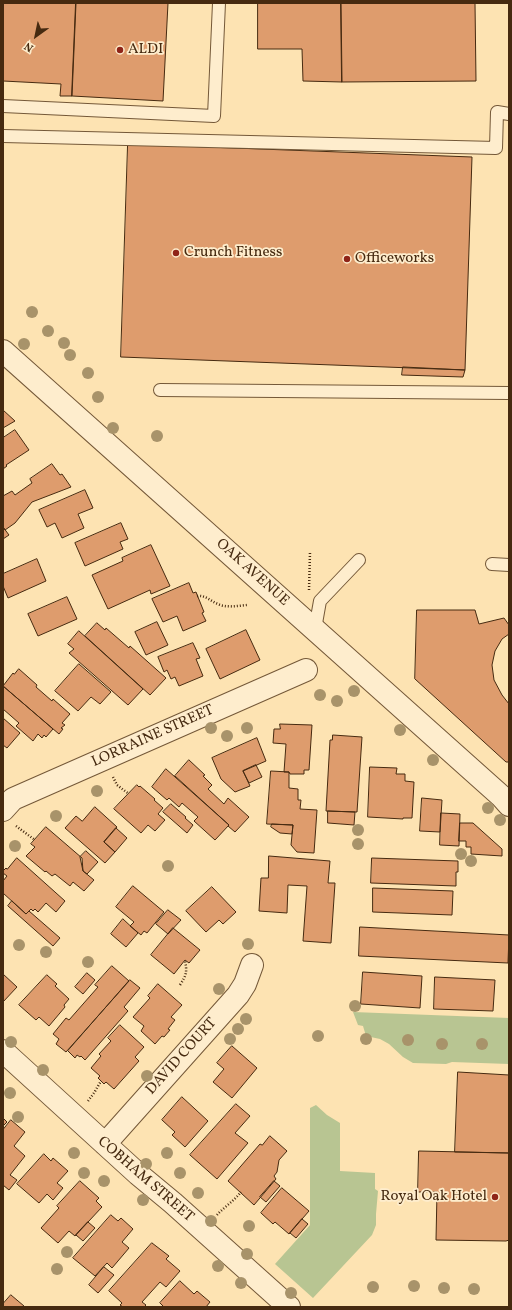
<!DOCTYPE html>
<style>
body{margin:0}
#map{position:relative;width:512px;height:1310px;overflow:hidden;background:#fde3b2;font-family:Vollkorn,serif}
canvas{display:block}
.frame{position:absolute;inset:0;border:4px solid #462a10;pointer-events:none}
.north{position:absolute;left:16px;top:16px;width:40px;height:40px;-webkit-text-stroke:3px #feedcd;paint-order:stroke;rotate:213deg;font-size:11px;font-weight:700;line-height:16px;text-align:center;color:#462a10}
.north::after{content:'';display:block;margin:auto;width:14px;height:18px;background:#462a10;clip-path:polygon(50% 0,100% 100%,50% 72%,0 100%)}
</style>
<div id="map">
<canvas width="512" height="1310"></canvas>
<div class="frame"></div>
<div class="north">N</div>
</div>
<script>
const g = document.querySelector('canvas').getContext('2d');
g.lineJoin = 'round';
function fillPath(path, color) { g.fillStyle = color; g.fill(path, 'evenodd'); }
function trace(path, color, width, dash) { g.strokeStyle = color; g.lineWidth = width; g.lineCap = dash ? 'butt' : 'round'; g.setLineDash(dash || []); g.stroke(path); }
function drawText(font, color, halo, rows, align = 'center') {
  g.font = font + ' Vollkorn,serif'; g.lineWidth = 3.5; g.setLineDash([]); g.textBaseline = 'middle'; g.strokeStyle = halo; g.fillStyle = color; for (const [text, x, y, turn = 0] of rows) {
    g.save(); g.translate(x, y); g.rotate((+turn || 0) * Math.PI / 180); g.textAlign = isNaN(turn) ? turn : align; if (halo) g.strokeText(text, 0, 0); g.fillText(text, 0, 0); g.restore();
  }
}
const green = new Path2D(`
 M353 1012 509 1018V1064L452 1062 446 1064 413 1063 403 1057 389 1044 380 1039 366 1036 363 1026 358 1025Z
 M316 1105 327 1115 340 1123V1171L375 1173V1189L378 1191 376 1214V1225L372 1235 313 1298 275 1264 310 1225V1108Z`);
const building = new Path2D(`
 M3 3H76L72 96H60L61 84 3 81Z
 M76 3H168L163 101 72 96Z
 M258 3H341L342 82 303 81 302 49H258Z
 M341 3H475L476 81 342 82Z
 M128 144 472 157 465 370 121 357Z
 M403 367 465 370 463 377 402 375Z
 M3 410 15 421 3 428Z
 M15 430 29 450 6 465 7 466 3 469V438Z
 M52 464 60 475 62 474 71 487 32 502 15 523 5 530 3 527V496L12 491 15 495 32 483 30 479Z
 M85 490 93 508 78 514 84 528 62 538 55 523 47 527 39 510Z
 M121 523 128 539 120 542 123 549 85 566 75 543Z
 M3 527 9 535 3 539Z
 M151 545 170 586 151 594 150 590 108 609 92 575 123 561 122 558Z
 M37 559 46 581 8 598 3 586V574Z
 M189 583 193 593 196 592 204 612 202 613 206 621 183 631 177 616 163 622 152 599Z
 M67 597 77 619 38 636 28 614Z
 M417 610H475L479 624 504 618 509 625V634L502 639 495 651 492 665 494 680 502 695 509 704V762H506L415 679Z
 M157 622 168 645 146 655 135 632Z
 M97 623 105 630 106 628 129 648 130 646 166 678 150 695 85 636Z
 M246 630 260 660 220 679 206 649Z
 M79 631 143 689 128 705 69 653 74 649 68 644Z
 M193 643 200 658 196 659 203 676 179 686 175 677 171 679 167 670 164 672 158 657Z
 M79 664 111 692 100 704 91 697 78 711 55 691Z
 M19 669 37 685 36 687 52 701 53 699 70 714 62 723 65 725 61 728 63 729 59 734 3 686 13 673 14 674Z
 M3 686 53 729 46 737 44 735 42 738 38 734 33 741 16 726 19 723 3 709Z
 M3 718 20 733 7 748 3 745Z
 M280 724 312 725 309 770H304V774H290L289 772H284L286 744 273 743 274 729H280Z
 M333 735 362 737 357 812 326 811 330 740H332Z
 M257 738 266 761 243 771 250 786 235 792 221 779 212 758Z
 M189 760 205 775 203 776 212 785 208 789 224 804 228 798 249 817 235 832 228 826 229 825 175 776Z
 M256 765 262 777 249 783 243 771Z
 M370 767 397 768 396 774H405V781L414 782 412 818H403V819L368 817Z
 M166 769 229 825 215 840 194 821 198 817 182 803 179 807 169 798 167 800 152 787Z
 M271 771 289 772V788L298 789V800H301L300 809 317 810 314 853 297 852 291 845 293 825 267 824Z
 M137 785 139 787 140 786 155 799 154 800 163 808 158 814 165 820 155 831 148 825 141 833 114 809Z
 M422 798 442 800 440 832 420 831Z
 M171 804 186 817 185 818 193 825 187 833 163 812Z
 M95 807 117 827 104 842 115 852 105 863 65 828 76 816 82 821Z
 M328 811 355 812 354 825 328 823Z
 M441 813 460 814 459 846 440 845Z
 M460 823H473L502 849V856L471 854V847H466V841H459Z
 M272 824 293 825 292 834 280 833 271 827Z
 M46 827 82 858 83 871 94 880 84 891 73 882 70 886 55 874 52 876 46 871 45 872 26 856 35 847 31 844Z
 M116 828 127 838 115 852 104 842Z
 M86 851 98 862 87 874 83 871 80 857Z
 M269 856 330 861 328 883H335L331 943 303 941 307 886 288 885 287 913 259 911 261 878H268Z
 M17 858 65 901 56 912 46 903 38 912 35 909 33 911 31 909 26 914 3 893V881L7 876 3 873V871L6 868 7 869Z
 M372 858 458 861V872H456V886L371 883Z
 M133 886 164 912 147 933 144 931 141 935 130 926 134 922 116 907Z
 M212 887 236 912 223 924 219 920 206 932 186 911Z
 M373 888 453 891 452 915 373 912Z
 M12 901 26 914 29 911 60 938 53 946 8 906Z
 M168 910 181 920 168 934 156 924Z
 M123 919 138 933 126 947 111 934Z
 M360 927 509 935 508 963 359 956Z
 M173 928 200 950 189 963 185 960 174 974 151 955Z
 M112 966 129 981 66 1052 56 1044 59 1039 53 1034 66 1018 69 1020 98 987 95 985Z
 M363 972 422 976 420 1008 361 1004Z
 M87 973 95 980 83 994 75 987Z
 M3 974 17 987 3 1002Z
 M47 975 57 984 55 986 69 999 64 1005 65 1007 49 1026 39 1017 36 1020 19 1005Z
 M435 977 495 980 493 1011 434 1009Z
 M130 980 140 988 124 1007 128 1011 85 1060 81 1056 80 1057 77 1055 75 1058 68 1051Z
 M158 984 182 1005 171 1017 175 1020 168 1029 170 1030 164 1037 162 1036 155 1044 141 1031 144 1026 133 1017 150 998 148 996Z
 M120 1025 144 1047 135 1057 139 1061 114 1089 106 1082 104 1084 98 1078 100 1076 91 1068 101 1056 99 1054 111 1041 108 1038Z
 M232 1046 257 1068 232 1098 213 1082 224 1069 217 1063Z
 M458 1072 509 1075V1153L455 1152Z
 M182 1097 208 1121 185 1147 172 1135 175 1132 162 1120Z
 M236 1104 250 1116 235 1133 248 1143 217 1179 190 1155Z
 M3 1118 7 1122 3 1126Z
 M11 1120 25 1132 14 1146 25 1156 10 1175 17 1180 9 1190 3 1185V1130Z
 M270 1136 287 1151 279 1160 277 1172 274 1176 276 1179 254 1205 228 1181 260 1144 262 1145Z
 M419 1151 509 1153V1240L506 1241 436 1240 437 1192H418Z
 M44 1154 51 1161 53 1158 68 1171 57 1183 63 1188 53 1200 47 1194 39 1203 17 1184Z
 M80 1181 99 1198 96 1201 102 1207 75 1236 69 1231 58 1243 41 1228 59 1208 57 1206Z
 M274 1181 280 1186 266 1202 260 1197Z
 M282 1188 309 1211 289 1234 275 1222 273 1224 261 1213Z
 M111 1215 118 1221 121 1218 133 1229 122 1242 129 1248 112 1268 107 1263 95 1276 73 1258Z
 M302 1219 308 1224 296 1238 290 1233Z
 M88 1222 95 1228 83 1241 76 1235Z
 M152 1243 169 1256 166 1259 180 1271 166 1287 160 1282 142 1302 146 1305 144 1307H123L120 1305 122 1303 109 1291Z
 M104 1267 114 1275 98 1293 89 1285Z
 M180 1281 194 1294 197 1291 210 1302 206 1307H164L160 1303Z
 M11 1295 24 1306V1307H3V1304Z`);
const path = new Path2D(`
 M309 590 310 552
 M197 596C206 595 210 601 218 604 226 608 237 606 247 605
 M113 777 117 785 129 794
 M16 826 35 840
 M180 985C187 974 187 972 185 960
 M88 1101 94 1093 101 1081
 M217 1215C224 1207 234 1201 241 1192`);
const service = new Path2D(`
 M3 106 214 116 219 3
 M3 136 496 148 497 112 509 114
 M160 390 509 393
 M492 564 509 565
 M315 629 320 601 359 560`);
const minor = new Path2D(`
 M3 351 501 796 509 805
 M3 810 13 799 306 670
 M3 1051 138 1174 173 1203 289 1307
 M105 1144 238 995 245 984 252 965`);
const trees = [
 [32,312],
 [48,331],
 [64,343],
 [24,344],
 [70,355],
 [88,373],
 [98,397],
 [113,428],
 [157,436],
 [354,691],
 [320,695],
 [337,701],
 [211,728],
 [247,728],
 [400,730],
 [227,736],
 [433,760],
 [97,791],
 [488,808],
 [56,816],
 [500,820],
 [358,830],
 [358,844],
 [15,846],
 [461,854],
 [471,861],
 [168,866],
 [248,944],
 [19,945],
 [46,952],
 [88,962],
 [219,989],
 [355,1006],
 [246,1019],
 [238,1029],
 [318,1036],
 [230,1039],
 [366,1039],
 [408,1040],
 [11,1042],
 [442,1044],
 [482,1044],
 [43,1070],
 [147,1076],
 [10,1093],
 [18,1117],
 [74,1153],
 [167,1153],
 [146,1164],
 [84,1173],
 [180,1173],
 [104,1181],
 [198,1193],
 [143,1200],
 [211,1221],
 [249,1226],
 [67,1252],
 [247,1254],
 [218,1266],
 [57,1269],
 [241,1283],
 [414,1286],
 [373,1287],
 [444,1288],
 [474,1289],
 [291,1293]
];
const markers = [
 [120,50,4,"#8f2418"],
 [176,253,4,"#8f2418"],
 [347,259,4,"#8f2418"],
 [495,1197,4,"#8f2418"]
];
const poiNames = [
 ["ALDI",128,50],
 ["Crunch Fitness",184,253],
 ["Officeworks",355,259],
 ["Royal Oak Hotel",487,1197,"right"]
];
const streetNames = [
 ["OAK AVENUE",252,573,42],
 ["LORRAINE STREET",153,737,-24],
 ["DAVID COURT",182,1057,-48],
 ["COBHAM STREET",145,1180,41]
];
fillPath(green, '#b8c592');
fillPath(building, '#de9c6d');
trace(building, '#462a10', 1);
trace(service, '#745838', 14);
trace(minor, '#745838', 24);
trace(path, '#462a10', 2.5, [1, 2]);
trace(service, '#feedcd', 12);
trace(minor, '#feedcd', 22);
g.fillStyle = '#a8936a';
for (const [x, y] of trees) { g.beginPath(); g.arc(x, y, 6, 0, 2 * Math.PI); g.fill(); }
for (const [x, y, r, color] of markers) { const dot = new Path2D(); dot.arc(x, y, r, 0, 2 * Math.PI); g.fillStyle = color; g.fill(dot); trace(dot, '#feedcd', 1.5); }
drawText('15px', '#462a10', '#feedcd', poiNames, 'left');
drawText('15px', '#462a10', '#feedcd', streetNames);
</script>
